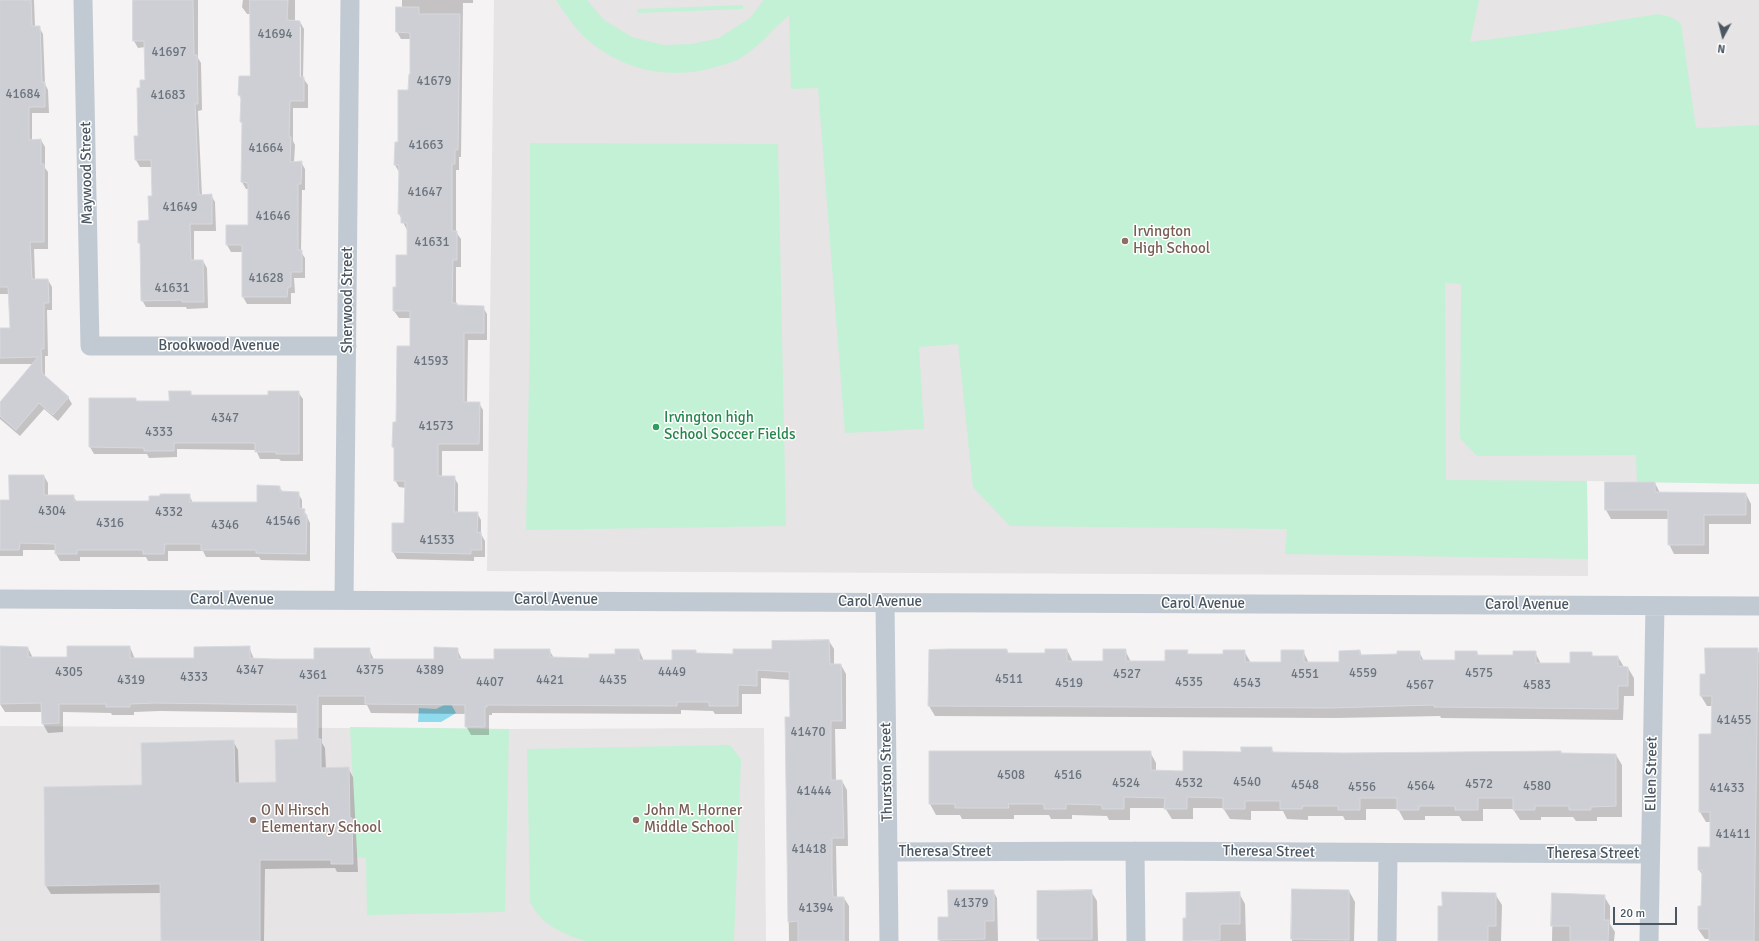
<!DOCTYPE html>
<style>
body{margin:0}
#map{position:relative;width:1759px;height:941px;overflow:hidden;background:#f5f3f3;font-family:Signika,sans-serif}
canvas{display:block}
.north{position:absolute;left:1703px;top:16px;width:40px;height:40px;-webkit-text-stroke:3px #fff;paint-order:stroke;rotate:187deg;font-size:11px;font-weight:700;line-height:16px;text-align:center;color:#4a5661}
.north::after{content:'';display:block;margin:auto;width:14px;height:18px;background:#4a5661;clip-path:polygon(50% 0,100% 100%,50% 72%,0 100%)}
.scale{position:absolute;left:1613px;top:907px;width:64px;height:18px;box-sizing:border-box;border:2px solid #4a5661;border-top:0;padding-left:5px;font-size:12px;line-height:14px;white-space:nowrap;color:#4a5661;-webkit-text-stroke:3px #fff;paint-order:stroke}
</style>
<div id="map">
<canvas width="1759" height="941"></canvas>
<div class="north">N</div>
<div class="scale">20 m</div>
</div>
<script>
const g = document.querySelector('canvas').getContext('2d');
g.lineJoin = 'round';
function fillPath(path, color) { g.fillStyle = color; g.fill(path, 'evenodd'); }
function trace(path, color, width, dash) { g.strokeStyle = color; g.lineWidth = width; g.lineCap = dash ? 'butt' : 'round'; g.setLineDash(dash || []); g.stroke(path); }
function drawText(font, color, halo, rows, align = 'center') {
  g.font = font + ' Signika,sans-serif'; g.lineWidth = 3; g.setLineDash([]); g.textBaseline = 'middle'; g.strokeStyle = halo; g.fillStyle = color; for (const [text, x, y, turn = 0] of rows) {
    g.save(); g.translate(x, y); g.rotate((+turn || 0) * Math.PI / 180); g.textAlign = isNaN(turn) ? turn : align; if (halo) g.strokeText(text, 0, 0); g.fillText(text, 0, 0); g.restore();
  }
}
const education = new Path2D(`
 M494 0H1759V484L1587 481 1588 576 487 571Z
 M0 726 509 729 764 728 766 941H0Z`);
const green = new Path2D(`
 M556 0H587L604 20 632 37 664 45 692 44 719 38 750 18 764 0H1479L1470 42 1560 30 1658 14 1671 17 1681 24 1696 128 1759 125V484L1637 482 1636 455 1477 456 1460 438 1461 284 1445 283 1446 480 1587 481 1588 559 1285 554 1287 529 1010 526 973 487 958 344 919 347 924 429 845 433 818 88 791 89 789 15C771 30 761 46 739 59 733 62 726 64 719 66 677 80 631 73 595 46 579 34 567 17 556 0Z
 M743 5V9L638 13 637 9Z
 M530 143 778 144 786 526 526 530 530 329Z
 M350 727 509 729 505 912 367 915 366 858 357 857Z
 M730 745 741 759 734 941H585C561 933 542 925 530 902L527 749Z`);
const water = new Path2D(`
 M450 702 456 713 441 722H418L419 708 436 709Z`);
const shadow = new Path2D(`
 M0 0H34L35 27H39L43 34 45 84 48 90 49 113H32V141L41 140 45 147V168L48 172V249H34L35 280H48L52 287V310H47L48 356H45V377L68 397 72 404 58 421 44 409 20 436 0 419V403L34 364H0V329H11L10 294H0Z
 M133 0H198V58L201 63 202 110 198 111 202 196 211 195 215 202 216 231H194V261H203L207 268 208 308 187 309 186 307H146L142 300 141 245 139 242 150 221 154 197 153 167H140L136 160 135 137H139L141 89 146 81 145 47 138 48 134 41Z
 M243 0H295V22H300L304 29 303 78 308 85V108H293V141L295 145 294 162H301L305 169V190H302L301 252 305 258V278H294L295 293H291V304H247L243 297V252H231L227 245 249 226V189H246L242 182 243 124 241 122V99L239 95 251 77V14H247L242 7ZM299 27H301V82H299Z
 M402 0H473V3H463L461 157H459V170H456V232L461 239V267H456V304L458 306 483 307 487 314V340H468L467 403H479L483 410V451H442V477H454L458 484V513H477L481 520V534L485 541V557H474V561L397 559 393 552V524H405L406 488 399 487 395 480V451L393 447 411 347V318H399L394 311 397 288 408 256V230H407L399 214V172L395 165 396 143H399L411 75V39H401L397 32V8H402Z
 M190 392 192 396H269L298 392 303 399V461H281L279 459H260L256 450 177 449V457L149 458 147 454H94L90 447V399H135L137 402H170Z
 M44 476 48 483V496H73L77 502H150L189 495 193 503H258L279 487 283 492 298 493 302 500V509L304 510 310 523V561L261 560 259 557H206L203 551H168V561H148L146 557H80V561H60L56 554V550H23V556H0V501H10Z
 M1655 483 1660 493 1746 494 1751 504V524H1709V554H1674L1669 544V519H1611L1606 510Z
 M829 641 834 649V665H841L846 674V729H835L836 781H842L847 790 848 846H836L837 898H844L849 906V941H789L786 718H791L790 680 761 678V694H742V714H715L713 711 681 710V714L492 713V715H489V735H471L466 726V714L371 713 367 705H322V743L325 748 326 769 348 768 353 777 358 872H337L335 868 265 869 264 941H162L161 893 51 894 46 886 143 786 233 741 238 750 239 784 277 783 299 740 298 713 160 711 134 712V715H112L111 713 63 712V732L48 733 43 724V712H5L0 704V647L28 648 33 658H68L130 647 135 659H195L249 647 254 659 315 660 369 649 374 660H435L457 649 462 660H495L549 650 554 658 590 659 639 650 644 661H673L695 651 697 654 734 655Z
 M1757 649 1759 653V941H1710V939H1705L1698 929 1702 907 1703 876 1699 870 1711 848V822H1706L1700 812 1712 735V706H1707L1701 696 1706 675Z
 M1007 650 1009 654H1046L1067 650 1073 662H1104L1125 650 1131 662H1166L1187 651 1189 655H1224L1244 651 1251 663H1282L1303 651 1309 663H1340L1360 651 1362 656 1398 655 1419 652 1424 661H1456L1477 652 1479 656H1514L1535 652 1541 664H1571L1591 653 1593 657H1618L1624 667 1628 668 1634 678V696H1624L1623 720 1441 718 1440 716 1336 718 935 716 929 706Z
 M1271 748 1274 753 1329 754 1529 752 1616 755 1622 765V817H1597V821H1576L1573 817H1541V820H1520L1513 809H1483V821H1462L1459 816H1425V820H1404L1398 809H1366V820H1345L1343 816H1308V820L1287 819 1283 811H1251V820L1230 819 1223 808H1193V819H1172L1165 808H1130V820H1109L1107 816 1072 815V819H1051L1049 815H1014V819H962L960 815H936L930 804 1150 752 1156 763V771L1184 772 1242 753Z
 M1293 890 1349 891 1355 902 1354 941H1292Z
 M993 891 997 898 998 941H940L939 939 949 918Z
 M1091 891 1097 901 1098 941H1039L1038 892Z
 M1239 893 1245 904 1246 941H1184Z
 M1495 894 1502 905 1501 941H1439Z
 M1553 894 1604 896 1610 906V924L1615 932 1614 941H1552Z`);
const building = new Path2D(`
 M0 0H31L32 26H40L42 82H45V107H29V140L41 139V164H44V242H30L32 279H48L49 303H44V349H41L42 373 69 397 53 415 39 403 16 430 0 416V402L38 357 0 358V328H10L8 287H0Z
 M133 0H193L194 55H197L198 104H195L199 195 212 194V224H190L191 260H203L204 302H182V300L141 301 140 243H138V221L149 220 148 196H152L151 160H135L134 136H138L137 88H140V80H145L144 41H133Z
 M250 0H288L287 20 300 21V77H304V101H290L289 137H291L290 162 302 161 301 184H298V250H302V272H291V287H288L287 297H242V245H226V225H248V183L241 182 242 122H240L241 96 238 95 239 76H250Z
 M396 7H419V14H460L458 150H455V164H452V231H457V260H453L452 303H457V305L484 306V333H464V402H480L479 444H438V476H455L454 512H478L477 533 481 532 482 550H471V554L392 552V523H404L405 481H394V447H392L393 422H396L397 346H410V311H393V287H396V255H407V223H401V214H398L399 165H394L395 142H398V90H408L409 74H410V33L396 32Z
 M169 391H191V395H268V391H299V454H276V452H255V443H174V451H144V448L89 447V398H136V401H169Z
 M9 475H44V495H74V501H149V496H160V494H190V502H257V485L280 486V491L299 492V508L305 509 304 515H307L306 554 256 553V550H201V544H165L164 554H143V550H77V554H55V544L20 543 19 550H0V500H9Z
 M1605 482H1655V492L1746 493V515H1704V545H1668V510H1605Z
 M829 640 830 664H841L842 721H831V780H842L844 838H832V872L833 897H844V941H798V921L788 922 785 717H790L789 672 757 670V686L738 685V706H709V702H677V706L487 705V707H485V727H465V705L365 704V696H318V739H321V768L349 767 350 818H352L353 864H331V860H260V941H161L160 884 45 886 44 787 142 785 141 743 234 740 235 783 276 782 275 740 298 739 297 705 155 703 130 704V707H106V704H59V723L42 724 41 703 0 704V646L28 647V657H67V646H130V658H194V647L250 646V658L274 659H314V648H370V659H434V647L458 648V659H494V649H550V657L589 658V654H615V649H639V660H672V650H696V653L733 654V649H772V641Z
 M1705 648H1758L1754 941H1709V929H1698V906H1701L1702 870H1698V847H1710V812H1699V734H1711L1712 696H1700V674H1705Z
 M948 649H1007V653H1045V649H1067V661H1103V649H1126V661H1165V650H1188L1187 654H1223V650H1245V662H1281V650H1304V662H1339V651L1360 650V655L1397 654V651H1420V660H1455V651H1477V655H1513V651H1536V663H1570V652H1592V656H1618V666L1628 667V686H1618V709L1434 707V705L1330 708 928 706 929 650Z
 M1241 747H1272V752L1345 753 1561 751V753L1616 754V806L1591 807V810H1569V806H1535V810H1513V798H1478V810H1455V806H1419V810H1397V798H1360V810H1338V806H1303L1302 809H1280V801H1245V809H1223V798L1187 797V809H1164L1165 798 1124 797V809H1102V805L1066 804V809H1044V804H1008L1009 808H955V804H929V751H1151V770L1183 771V751L1241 752Z
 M1292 889 1349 890V940L1291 939Z
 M948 890H994V921H985V939L938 940V917H948Z
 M1092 890V939H1037V891Z
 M1240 892V924H1220V940L1183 941V918H1186V893Z
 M1442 892 1496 893V926H1488V941H1438V906H1442Z
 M1552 893 1605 895 1604 920H1609L1608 941H1570V926H1551Z`);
const minor = new Path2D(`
 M83 0 90 346H347
 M0 599 1759 606
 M344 600 350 0
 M885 603 889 941
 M1135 851 1136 941
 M888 852 1135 851 1650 854
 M1387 941 1388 853
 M1649 941 1655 606`);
const markers = [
 [1125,241,4,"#8d6e63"],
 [656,427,4,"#2e9e5b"],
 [253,820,4,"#8d6e63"],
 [636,820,4,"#8d6e63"]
];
const numberNames = [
 ["41694",275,35],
 ["41697",169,53],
 ["41679",434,82],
 ["41684",23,95],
 ["41683",168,96],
 ["41663",426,146],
 ["41664",266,149],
 ["41647",425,193],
 ["41649",180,208],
 ["41646",273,217],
 ["41631",432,243],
 ["41628",266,279],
 ["41631",172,289],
 ["41593",431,362],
 ["4347",225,419],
 ["41573",436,427],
 ["4333",159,433],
 ["4304",52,512],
 ["4332",169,513],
 ["41546",283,522],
 ["4316",110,524],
 ["4346",225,526],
 ["41533",437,541],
 ["4347",250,671],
 ["4375",370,671],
 ["4389",430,671],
 ["4305",69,673],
 ["4449",672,673],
 ["4559",1363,674],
 ["4575",1479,674],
 ["4527",1127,675],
 ["4551",1305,675],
 ["4361",313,676],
 ["4333",194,678],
 ["4511",1009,680],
 ["4319",131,681],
 ["4421",550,681],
 ["4435",613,681],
 ["4407",490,683],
 ["4535",1189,683],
 ["4519",1069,684],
 ["4543",1247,684],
 ["4567",1420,686],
 ["4583",1537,686],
 ["41455",1734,721],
 ["41470",808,733],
 ["4508",1011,776],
 ["4516",1068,776],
 ["4540",1247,783],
 ["4524",1126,784],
 ["4532",1189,784],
 ["4572",1479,785],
 ["4548",1305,786],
 ["4564",1421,787],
 ["4580",1537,787],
 ["4556",1362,788],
 ["41433",1727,789],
 ["41444",814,792],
 ["41411",1733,835],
 ["41418",809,850],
 ["41379",971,904],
 ["41394",816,909]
];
const streetNames = [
 ["Maywood Street",87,173,-91],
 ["Sherwood Street",348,300,-90],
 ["Brookwood Avenue",219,346],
 ["Carol Avenue",232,600],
 ["Carol Avenue",556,600],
 ["Carol Avenue",880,602],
 ["Carol Avenue",1203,604],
 ["Carol Avenue",1527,605],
 ["Thurston Street",887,772,-91],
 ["Ellen Street",1652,774,-89],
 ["Theresa Street",945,852],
 ["Theresa Street",1269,852,1],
 ["Theresa Street",1593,854]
];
const educationNames = [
 ["Irvington",1133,232],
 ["High School",1133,249],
 ["O N Hirsch",261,811],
 ["Elementary School",261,828],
 ["John M. Horner",644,811],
 ["Middle School",644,828]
];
const leisureNames = [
 ["Irvington high",664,418],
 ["School Soccer Fields",664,435]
];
fillPath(education, '#e6e4e5');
fillPath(green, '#c3f1d5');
fillPath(water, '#90daee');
fillPath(shadow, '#0003');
fillPath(building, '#cdcfd5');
trace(building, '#d7d9de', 1);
trace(minor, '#c1cad2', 19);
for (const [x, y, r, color] of markers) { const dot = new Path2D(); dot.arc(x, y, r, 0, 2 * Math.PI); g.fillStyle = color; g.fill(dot); trace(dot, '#fff', 1.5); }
drawText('13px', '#6b747e', null, numberNames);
drawText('15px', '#4a5661', '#fff', streetNames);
drawText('15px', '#785e54', '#fff', educationNames, 'left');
drawText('15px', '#27864d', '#fff', leisureNames, 'left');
</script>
